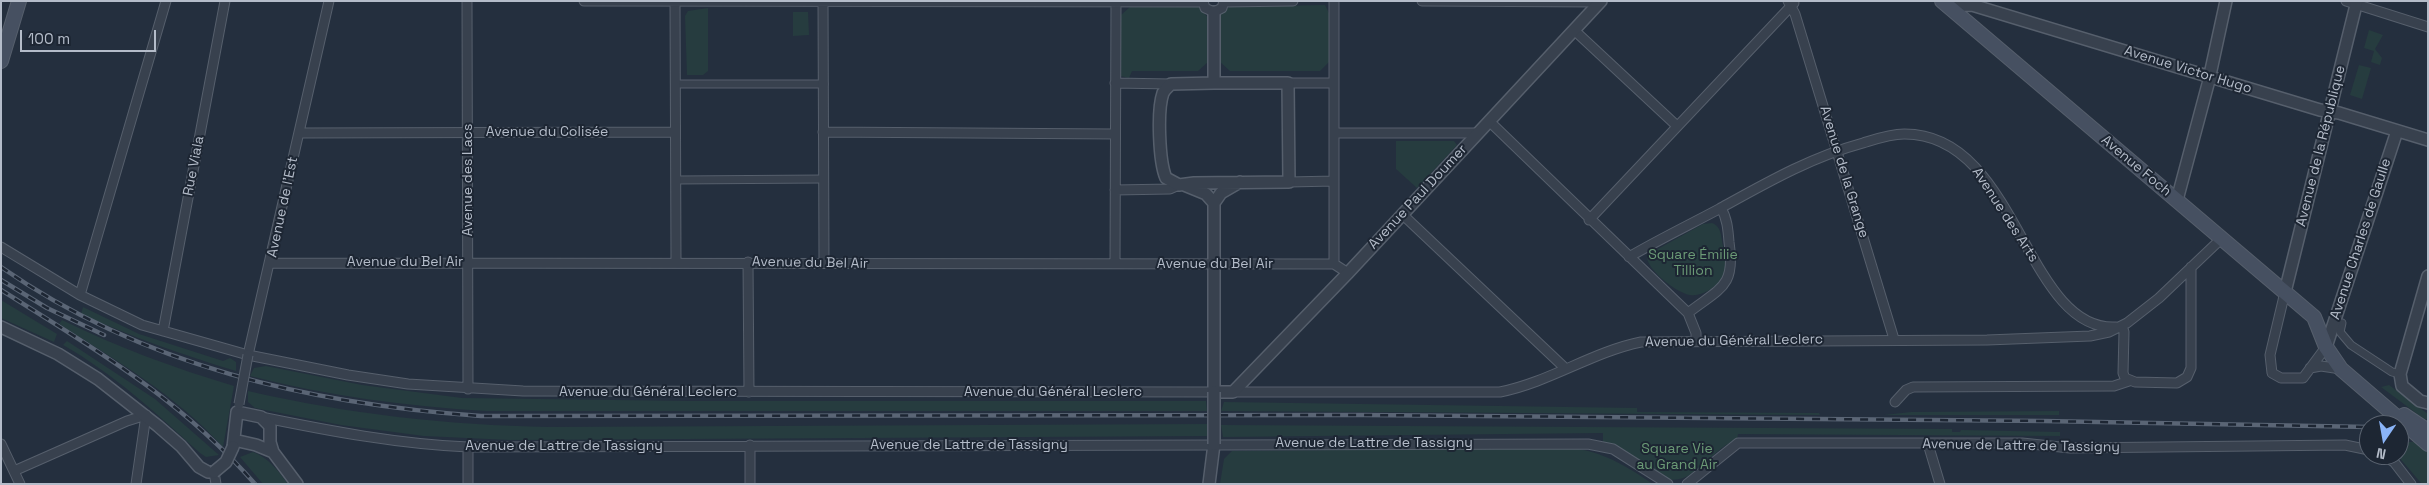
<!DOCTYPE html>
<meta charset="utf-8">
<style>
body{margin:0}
#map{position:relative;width:2429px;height:485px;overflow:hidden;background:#242f3e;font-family:"Space Grotesk",sans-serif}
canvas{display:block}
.frame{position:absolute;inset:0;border:2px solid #b4bcc9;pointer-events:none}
.north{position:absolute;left:2359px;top:415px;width:50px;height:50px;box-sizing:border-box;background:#1d2633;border:1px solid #59626f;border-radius:50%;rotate:192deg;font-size:14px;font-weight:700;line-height:20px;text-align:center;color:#b4bcc9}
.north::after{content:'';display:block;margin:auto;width:18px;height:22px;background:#8ab4f8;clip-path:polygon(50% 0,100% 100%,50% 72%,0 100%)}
.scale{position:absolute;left:20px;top:30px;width:136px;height:22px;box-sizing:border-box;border:2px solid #b4bcc9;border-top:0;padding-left:6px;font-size:15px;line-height:18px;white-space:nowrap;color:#b4bcc9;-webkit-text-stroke:4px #1d2633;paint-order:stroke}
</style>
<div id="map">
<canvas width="2429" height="485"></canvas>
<div class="frame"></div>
<div class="north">N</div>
<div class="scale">100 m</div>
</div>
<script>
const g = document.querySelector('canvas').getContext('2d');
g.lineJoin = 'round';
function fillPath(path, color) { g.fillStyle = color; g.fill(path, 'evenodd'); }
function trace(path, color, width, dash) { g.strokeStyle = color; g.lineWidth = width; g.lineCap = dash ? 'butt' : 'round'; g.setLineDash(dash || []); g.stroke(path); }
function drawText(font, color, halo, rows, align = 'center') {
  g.font = font + ' "Space Grotesk",sans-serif'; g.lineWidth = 4; g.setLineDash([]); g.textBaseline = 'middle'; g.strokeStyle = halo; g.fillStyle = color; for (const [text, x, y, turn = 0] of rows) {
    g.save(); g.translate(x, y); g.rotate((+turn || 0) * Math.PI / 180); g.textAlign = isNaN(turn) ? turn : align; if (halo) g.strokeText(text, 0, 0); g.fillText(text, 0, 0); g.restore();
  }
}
const green = new Path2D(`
 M1325 5 1329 13V62L1320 71H1230L1219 61V17L1229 7Z
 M1131 6 1199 7 1209 19 1208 62 1198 71H1132L1129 78 1120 76V16Z
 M708 8V71L703 75H687L685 16 688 11Z
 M793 12H808L809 35 793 36Z
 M2369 30 2383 35 2375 49 2382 58 2380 65 2371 62 2374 51 2364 48Z
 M2359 65 2371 68 2362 99 2350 95Z
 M1396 141H1454L1457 145 1417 188 1396 169Z
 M1712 223C1722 227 1721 237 1723 246 1724 253 1727 259 1726 266 1725 282 1705 297 1690 295 1677 293 1645 269 1647 255L1703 224Z
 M1 300 57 334 54 342 1 318Z
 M83 307 139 334 223 361 230 358 236 362V371C183 355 132 337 81 314Z
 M62 320C117 347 174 368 234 386L223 447C176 395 117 361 59 324Z
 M67 341 155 399 219 455 206 457 200 453C157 414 114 374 63 345Z
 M266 366 362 385 462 398 691 401H1206L1207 411H486C406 406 328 396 250 376L254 368Z
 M2389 385 2428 414V419H2424L2381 387Z
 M248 391C348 414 447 425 549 427L1207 424V436L510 440 424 436 341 425 255 408 248 402Z
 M1224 402 1637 408V412L1819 413 1820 415 1221 411Z
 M2059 411V415H1884L1911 412Z
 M1221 425 1952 429V432H1960L1961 430 2060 432V436L1738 434 1737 440C1713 446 1696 485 1668 479L1627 452 1603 442V433L1223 437Z
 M2399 442H2414L2428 453V484L2421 483 2397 455Z
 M1572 448C1604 452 1626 466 1653 484H1220L1224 459 1232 451Z
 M253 452C269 458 278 471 288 484H263L240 457Z`);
const pedestrian = new Path2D(`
 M675 84H824
 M676 180 823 179
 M2342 323 2340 332 2351 345 2392 372 2400 374`);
const minor = new Path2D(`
 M467 1 468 389
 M584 1 1203 2
 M1203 1 1205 8 1214 12 1222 8 1224 1
 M1422 1 1600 2
 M1788 1 1795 14 1894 339
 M2346 1 2428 27
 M675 2 676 262
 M823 2 824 263
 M1224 2 1293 1
 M1574 30 1677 126
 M1115 83 1171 84
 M1288 83H1334
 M1489 121 1688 313 1696 333V340
 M823 132 1115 134
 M299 133 675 132
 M1335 133H1478
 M1289 182 1334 181
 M1115 190 1170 189 1179 185
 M1402 214 1566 369
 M1589 220 1794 3
 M1 247 80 295 142 325 248 355 348 375 408 384 523 391 1214 392
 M1629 257C1658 240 1689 225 1719 209 1766 183 1811 157 1863 143 1876 139 1890 134 1904 134 2018 133 2025 332 2116 327
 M748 262 749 392
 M270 263 1334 264 1348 273
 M1115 264 1116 2
 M1334 264V1
 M2285 292 2270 355 2272 373 2281 378H2303L2326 347
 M80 295 166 1
 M1688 313C1720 288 1736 287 1729 242 1728 229 1727 218 1721 208
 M2122 326 2124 332 2123 373 2125 378 2135 382 2177 383 2187 377 2191 368V267
 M163 331 225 1
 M248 355 329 1
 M2310 368 2321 366 2341 369
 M1233 392H1500C1550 382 1592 352 1641 342L1987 340 2090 336 2109 332 2127 323 2159 298 2222 238
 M1895 402 1906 390 1913 387 2114 386 2129 381
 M261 417C330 431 398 444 468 447L1588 444 1613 449 1668 484
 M1 444 20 484
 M1928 444 1940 484
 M750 445V484
 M468 447V484
 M2383 455 2394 462 2411 484
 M14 471 127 421 146 415 136 484
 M214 472 216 484
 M1687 484 1738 443H2022L2070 448 2345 445 2369 450`);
const tertiary = new Path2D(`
 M1947 6 1972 5 2320 110 2339 113 2428 140
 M1214 12V83
 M1214 83H1288L1289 182 1194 183 1179 185 1166 178C1159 162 1157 110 1163 93 1165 89 1168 87 1171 84Z
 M1240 182 1221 193 1214 203V392H1233L1348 273 1601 1
 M1184 185 1206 194 1214 203
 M2177 200 2208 84 2226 1
 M2428 276 2400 374 2402 386 2420 401 2428 403
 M2285 292 2357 1
 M1 327 58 354 98 379 158 426 181 446 199 467 208 472H214
 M2326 347 2397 131
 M234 440 256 445 273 452
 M233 447 237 412 261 417 270 426V442L273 452 297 484
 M1209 484 1214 444`);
const secondary = new Path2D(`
 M1942 1 2314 317 2326 347 2341 369 2428 444
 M1 61 19 1
 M2404 415 2428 431`);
const rail = new Path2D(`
 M1 267C143 366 310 404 481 416L1364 415 2044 421 2369 427
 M1 280 47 308 104 335
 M1 290C95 349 181 399 255 484`);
const minorBridge = new Path2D(`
 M239 404 248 355`);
const tertiaryBridge = new Path2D(`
 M1214 444V392
 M214 472 226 462 233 447`);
const streetNames = [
 ["Avenue Victor Hugo",2188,70,17],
 ["Avenue du Colisée",547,132],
 ["Avenue de la République",2321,146,-76],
 ["Rue Viala",194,166,-79],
 ["Avenue Foch",2136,166,40],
 ["Avenue de la Grange",1844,172,73],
 ["Avenue des Lacs",468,180,-90],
 ["Avenue Paul Doumer",1418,197,-47],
 ["Avenue de l'Est",283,207,-78],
 ["Avenue des Arts",2005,215,57],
 ["Avenue Charles de Gaulle",2361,239,-72],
 ["Avenue du Bel Air",405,262],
 ["Avenue du Bel Air",810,263,1],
 ["Avenue du Bel Air",1215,264],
 ["Avenue du Général Leclerc",1734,341,-1],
 ["Avenue du Général Leclerc",648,392],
 ["Avenue du Général Leclerc",1053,392],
 ["Avenue de Lattre de Tassigny",1374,443],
 ["Avenue de Lattre de Tassigny",969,445],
 ["Avenue de Lattre de Tassigny",564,446],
 ["Avenue de Lattre de Tassigny",2021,446,1]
];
const parkNames = [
 ["Square Émilie",1693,255],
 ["Tillion",1693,271],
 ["Square Vie",1677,449],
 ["au Grand Air",1677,465]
];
fillPath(green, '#263c3f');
trace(pedestrian, '#565f6c', 9);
trace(minor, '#565f6c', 11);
trace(tertiary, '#565f6c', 14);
trace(secondary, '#565f6c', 16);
trace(pedestrian, '#38414e', 7);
trace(minor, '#38414e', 9);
trace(tertiary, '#38414e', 11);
trace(secondary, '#465061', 14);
trace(rail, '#5a6575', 4.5);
trace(rail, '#1d2633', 2.5, [8]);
trace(minorBridge, '#565f6c', 11, []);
trace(tertiaryBridge, '#565f6c', 14, []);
trace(minorBridge, '#38414e', 9);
trace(tertiaryBridge, '#38414e', 11);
drawText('14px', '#b4bcc9', '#1d2633', streetNames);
drawText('14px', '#6b9a76', '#1d2633', parkNames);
</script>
